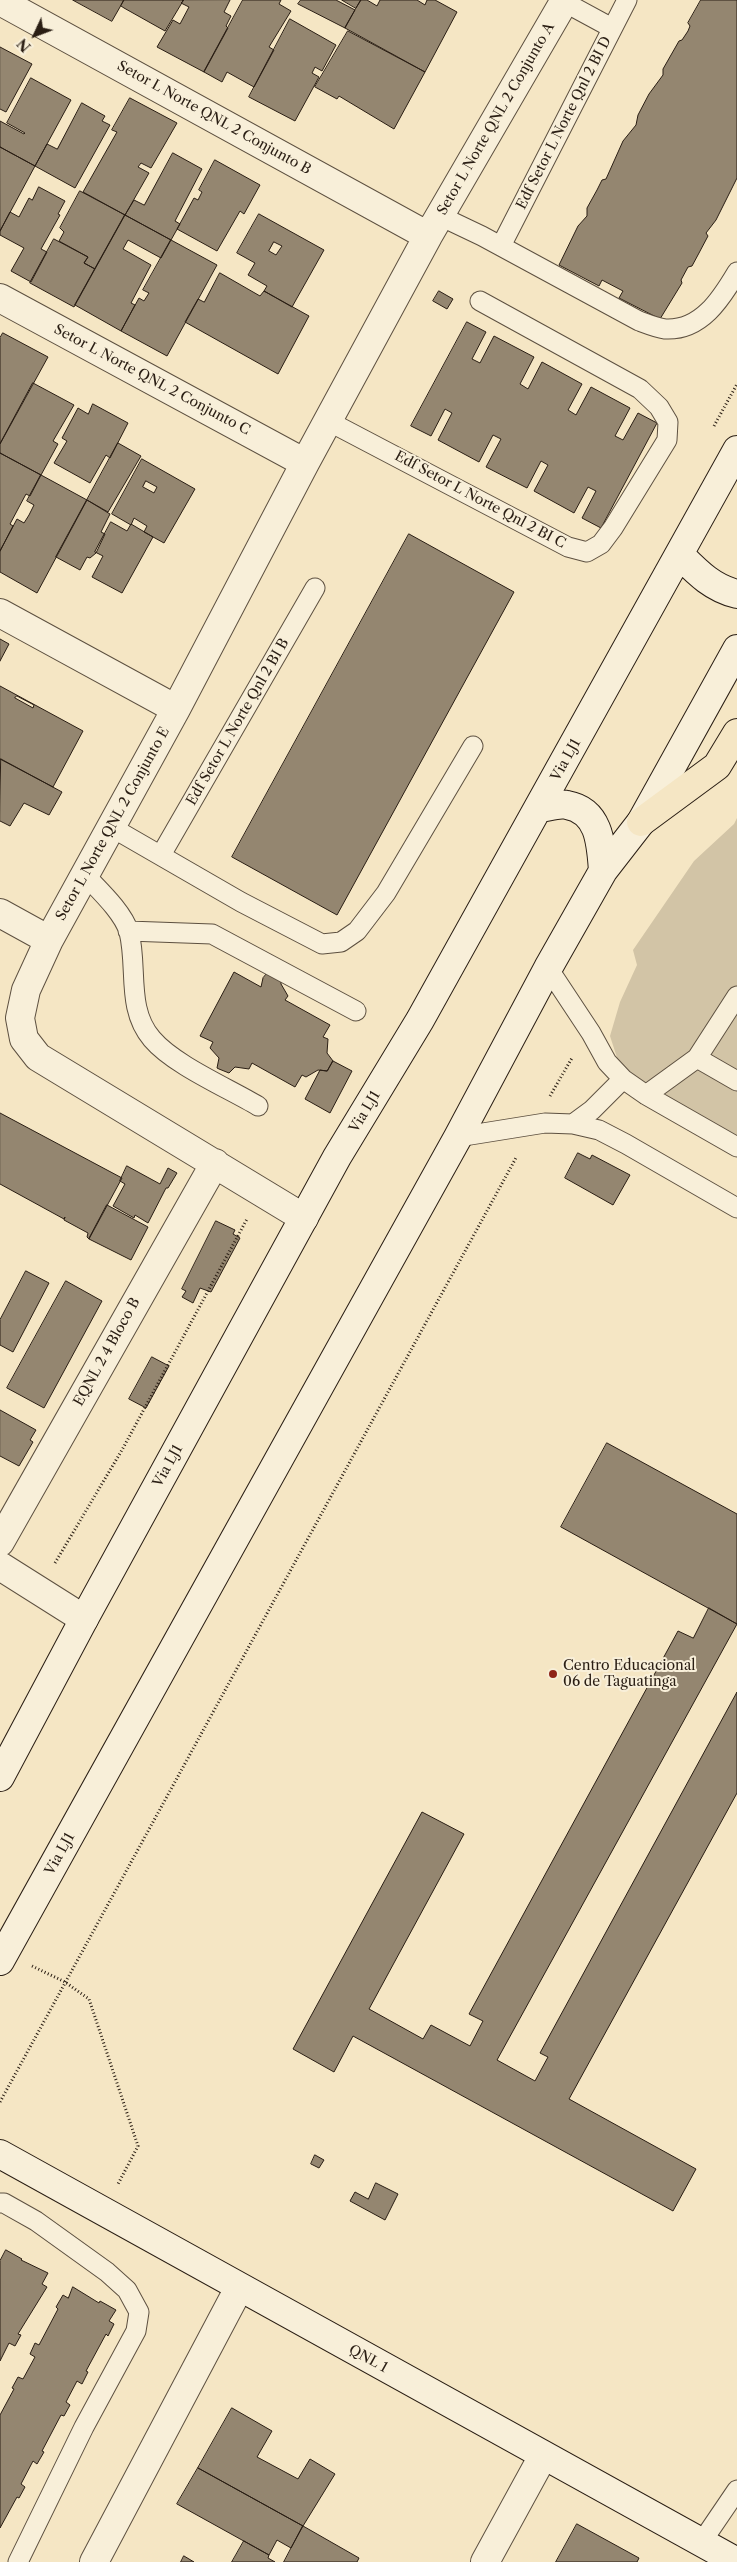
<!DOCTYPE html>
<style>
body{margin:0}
#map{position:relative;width:737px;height:2562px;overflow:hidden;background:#f5e6c4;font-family:"Libre Caslon Text",serif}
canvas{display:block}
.north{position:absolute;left:10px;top:10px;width:50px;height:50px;-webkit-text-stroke:4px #f8efd9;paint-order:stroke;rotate:227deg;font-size:14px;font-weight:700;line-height:20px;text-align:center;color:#2a1e14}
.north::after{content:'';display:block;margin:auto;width:18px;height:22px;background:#2a1e14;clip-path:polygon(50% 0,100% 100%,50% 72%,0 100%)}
</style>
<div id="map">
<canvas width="737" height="2562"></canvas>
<div class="north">N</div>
</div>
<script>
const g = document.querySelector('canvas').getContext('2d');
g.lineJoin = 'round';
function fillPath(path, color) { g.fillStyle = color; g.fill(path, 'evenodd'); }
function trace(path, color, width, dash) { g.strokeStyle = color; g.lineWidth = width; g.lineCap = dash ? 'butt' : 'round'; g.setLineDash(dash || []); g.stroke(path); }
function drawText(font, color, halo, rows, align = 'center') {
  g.font = font + ' "Libre Caslon Text",serif'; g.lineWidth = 4; g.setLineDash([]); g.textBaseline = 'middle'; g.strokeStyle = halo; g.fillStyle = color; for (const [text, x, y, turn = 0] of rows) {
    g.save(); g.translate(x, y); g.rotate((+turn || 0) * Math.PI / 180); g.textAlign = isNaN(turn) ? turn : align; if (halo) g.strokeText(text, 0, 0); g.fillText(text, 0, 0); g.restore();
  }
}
const green = new Path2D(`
 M737 818V1156L621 1070 610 1036 620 1002 637 965 633 950 694 861 734 824Z`);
const building = new Path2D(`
 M73 0H124L112 21Z
 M124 0H182L183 1 165 31 124 8 121 6Z
 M230 0 224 12 231 16 226 26 228 28 204 72 157 47 173 20 180 24 189 7 181 3 184 0Z
 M243 0H281L279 4 291 11 269 47 274 50 254 87 227 72 222 82 204 72Z
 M301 0H336L355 10 345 28 298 4Z
 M342 0H361L356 8Z
 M361 0H367L377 6 380 0H417L425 5 427 0H435L457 12 425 72 345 28Z
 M701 0H737V178L716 220 706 233 708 236 699 253 692 266 688 267 681 280 682 283 660 319 619 298 623 291 602 280 599 286 559 265 578 226 587 216V208L597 190 602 180 606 179 623 141 636 125 638 115 649 94 663 75V69L679 41 682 40 688 31 690 26 688 23Z
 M290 19 336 45 322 71 315 67 312 73 319 77 295 121 249 97Z
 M348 31 425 72 394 129 339 96 337 99 315 87Z
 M0 47 32 64 6 112 0 109Z
 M31 78 71 100 35 166 0 147V121L24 134 25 133 7 123Z
 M130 98 177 123 151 168 141 163 138 167 149 173 125 215 83 192 117 132 112 130Z
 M82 103 105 116 102 121 110 125 75 188 35 166 47 144 57 149Z
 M0 147 35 166 0 231Z
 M173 153 202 169 175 221 180 224 171 240 125 215 134 200 144 205Z
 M215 160 260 185 244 214 240 211 217 251 177 229 194 198 198 200 202 192 199 190Z
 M39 187 65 201 58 214 60 215 41 249 47 252 31 282 11 271 24 248 0 235V231L10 212 19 217 29 198 32 200Z
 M80 191 125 215 95 269 84 263 88 257 59 241 64 232 60 228Z
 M259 214 324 250 292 307 264 291 267 286 248 275 255 263 237 253ZM274 242 282 246 276 255 269 251Z
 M125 215 171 240 161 258 128 240 123 249 151 265 131 303 135 305 121 331 75 305Z
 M54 239 88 257 84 263 95 269 74 307 30 283Z
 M171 240 217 265 167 356 121 331 139 298 144 301 149 293 143 290Z
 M220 273 260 296 264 291 309 316 278 374 185 322 198 299 204 302Z
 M439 291 453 299 447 309 433 301Z
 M467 322 486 332 472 359 480 363 494 336 534 357 520 384 528 389 542 362 582 384 568 410 576 415 591 387 630 408 615 436 623 440 638 413 657 423 601 528 582 518 596 491 588 487 574 513 534 491 548 465 541 461 527 488 486 467 501 439 493 435 479 462 438 440 452 413 445 409 431 436 411 426Z
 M3 333 48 357 0 444V338Z
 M33 383 74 405 53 441 58 444 41 475 0 453V444Z
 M93 404 128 423 110 458 106 455 90 483 54 463 67 441 62 438 78 408 88 414Z
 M118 443 141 456 108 512 87 500Z
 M0 453 41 475 30 496 26 494 10 524 13 526 0 551Z
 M142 459 195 489 164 543 144 532 147 526 134 518 131 525 112 514ZM146 481 157 487 154 493 143 487Z
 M41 475 87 500 37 593 0 572V551L17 519 24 523 29 515 34 505 27 501Z
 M87 500 110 514 101 532 105 534 96 553 90 558 87 557 80 570 56 557Z
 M111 522 127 531 131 524 153 537 122 593 92 577 103 556 95 552Z
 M409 534 514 592 337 915 232 857Z
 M0 639 9 644 0 661Z
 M0 686 83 731 53 787 0 759ZM17 696 34 705 33 708 15 698Z
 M1 759 62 792 49 815 24 803 10 826 0 821Z
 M270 970 281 976V984L288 996 285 1000 330 1025 323 1037 328 1039 327 1053 333 1061 327 1071 318 1070 306 1077 302 1075 295 1087 252 1063 249 1069 235 1067 229 1073 219 1069 217 1068 219 1058 210 1048 213 1042 200 1036 234 972 261 987 263 978Z
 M333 1061 352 1071 330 1113 305 1099 320 1070 327 1071Z
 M0 1113 122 1178 89 1239 87 1237 88 1233 64 1220 65 1217 64 1219 0 1184Z
 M578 1153 590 1159 592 1155 630 1175 613 1205 565 1178Z
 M127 1166 160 1184 168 1168 177 1173 168 1188H166L148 1223 135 1215 134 1218 113 1206 125 1184 120 1181Z
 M107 1205 148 1227 131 1260 89 1239Z
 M216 1221 235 1230 233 1234 240 1238 211 1292 200 1288 193 1303 182 1297 186 1291 182 1289Z
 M26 1271 49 1283 13 1352 0 1345V1320Z
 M66 1281 102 1301 44 1408 7 1388Z
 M152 1357 169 1366 146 1408 129 1399Z
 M0 1410 36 1430 30 1440 33 1442 19 1466 0 1456Z
 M607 1443 737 1514V1624L561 1527Z
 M709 1608 737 1624 497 2060 535 2081 548 2057 540 2053 737 1692V1793L569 2099 696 2169 673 2211 353 2036 334 2072 293 2049 422 1812 464 1834 369 2009 423 2039 431 2025 470 2046 483 2021 469 2014 678 1631 693 1638Z
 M315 2155 324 2160 319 2168 311 2164Z
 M376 2183 398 2194 385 2220 350 2201 355 2192 368 2199Z
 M6 2250 22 2259 21 2260 48 2273 42 2284 47 2287 18 2334 21 2335 15 2346 9 2343 0 2361V2261Z
 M73 2287 99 2303 100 2301 116 2310 109 2321 114 2324 108 2336 106 2334 86 2371 88 2372 82 2384 77 2381 66 2402 70 2405 64 2416 61 2415 42 2451 44 2452 37 2464 33 2461 21 2484 25 2487 19 2498 17 2497 0 2528V2415L14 2389 12 2388 18 2377 23 2379 35 2357 30 2354 35 2343 39 2345 58 2309 56 2307 63 2295 68 2298Z
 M232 2408 272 2431 257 2457 298 2479 310 2459 335 2474 303 2526 198 2468Z
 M198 2468 303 2526 291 2548 277 2540 269 2555 177 2504Z
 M577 2524 639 2558 637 2562H556Z
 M303 2526 359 2558 357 2562H284Z
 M244 2541 269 2555 268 2558 275 2562H232Z
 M184 2556 194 2562H181Z`);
const path = new Path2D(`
 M714 426 737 384
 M550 1096 572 1058
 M55 1563 122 1450 247 1219
 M32 1966 65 1982 89 1999 138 2146 118 2184
 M0 2102 517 1156`);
const lane = new Path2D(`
 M564 2 612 28
 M440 216 482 236 639 321C647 324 657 328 665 329 701 331 721 299 737 272
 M501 246 627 0
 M328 421 568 547 587 552 601 544 613 528 667 440 668 422 659 407 640 389 480 301
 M111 827 241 902 322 944 341 942 357 931 386 893 473 746
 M161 855 315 588
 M85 875C99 890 123 912 129 932 138 968 126 1009 152 1039 174 1065 228 1088 258 1106
 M128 931 212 934 356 1011
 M548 968 591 1033 607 1062 623 1079 646 1095 737 1147
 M697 1058 737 1081
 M646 1095 697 1058 737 996
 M573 1124 592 1110 623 1079
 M458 1137 545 1123 573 1124 599 1130 626 1144 737 1208
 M0 2203H4L36 2221 107 2272 127 2290 139 2312 136 2331 84 2427 18 2562
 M701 2543 737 2490`);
const street = new Path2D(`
 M0 1 428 236
 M0 298 305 463
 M0 613 176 709
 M0 913 49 940
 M304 1218 38 1057 24 1039 20 1018 26 990 49 940 176 709 305 463 428 236 565 0
 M0 1542 215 1163
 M0 1566 84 1619
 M94 2562 239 2288
 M485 2562 543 2456`);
const secondary = new Path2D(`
 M680 555C697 572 712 588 737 594
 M540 808C548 807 559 803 567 805 600 811 601 844 603 871
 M0 1777 84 1619 337 1157 420 1020 737 450
 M0 1961 458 1137 548 968 603 871 641 822 737 649
 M0 2154 737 2562`);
const primary = new Path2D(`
 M641 822 717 766 737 733`);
const markers = [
 [553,1674,5,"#8f2418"]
];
const streetNames = [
 ["Setor L Norte QNL 2 Conjunto B",214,118,29],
 ["Setor L Norte QNL 2 Conjunto A",496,119,-60],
 ["Edf Setor L Norte Qnl 2 BI D",564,123,-63],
 ["Setor L Norte QNL 2 Conjunto C",152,380,28],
 ["Edf Setor L Norte Qnl 2 BI C",480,500,28],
 ["Edf Setor L Norte Qnl 2 BI B",238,722,-60],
 ["Via LJ1",566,760,-61],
 ["Setor L Norte QNL 2 Conjunto E",113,824,-61],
 ["Via LJ1",365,1112,-59],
 ["EQNL 2 4 Bloco B",107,1352,-61],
 ["Via LJ1",168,1466,-61],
 ["Via LJ1",60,1854,-61],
 ["QNL 1",368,2359,29]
];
const poiNames = [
 ["Centro Educacional",563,1666],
 ["06 de Taguatinga",563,1682]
];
fillPath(green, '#d2c4a6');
fillPath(building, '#948670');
trace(building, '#2a1e14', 1);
trace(lane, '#5d5040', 21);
trace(street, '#5d5040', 30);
trace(secondary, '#2a1e14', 30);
trace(primary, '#2a1e14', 30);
trace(path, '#2a1e14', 3, [1, 2.5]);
trace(lane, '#f8efd9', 19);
trace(street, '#f8efd9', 28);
trace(secondary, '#f8efd9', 28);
trace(primary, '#f5e6c4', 28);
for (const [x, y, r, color] of markers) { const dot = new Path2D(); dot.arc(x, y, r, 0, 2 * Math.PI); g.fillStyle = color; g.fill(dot); trace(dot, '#f8efd9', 2); }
drawText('14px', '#2a1e14', '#f8efd9', streetNames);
drawText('14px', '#2a1e14', '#f8efd9', poiNames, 'left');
</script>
